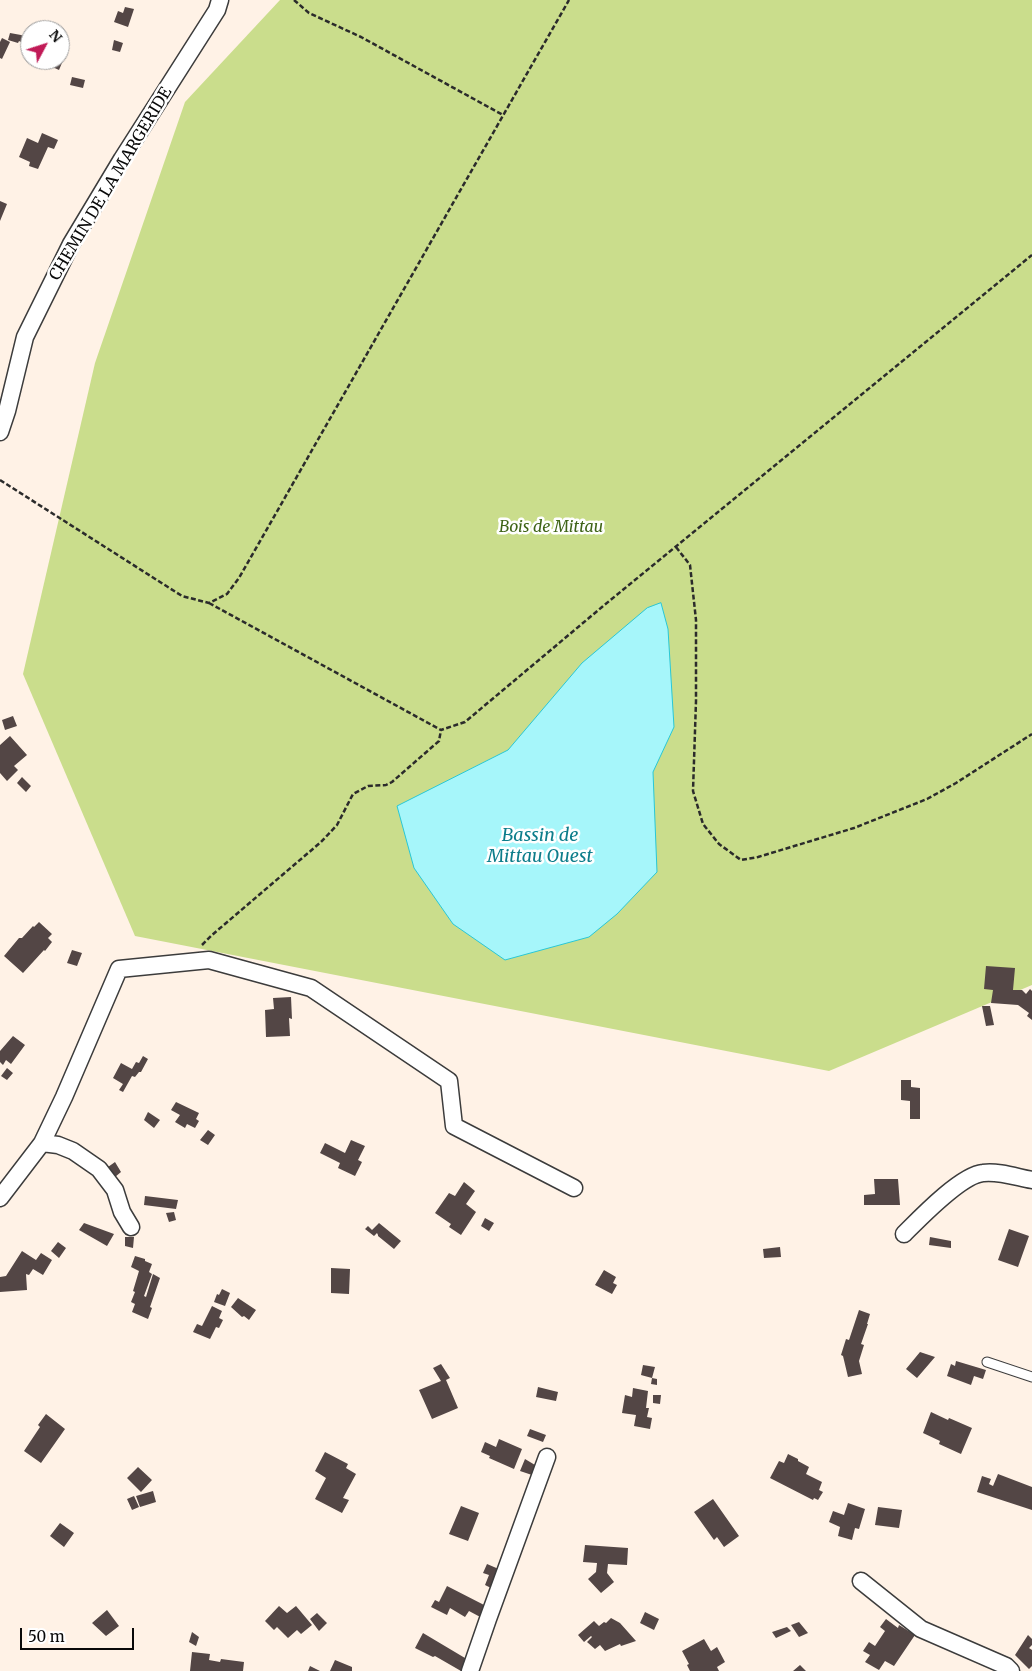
<!DOCTYPE html>
<style>
body{margin:0}
#map{position:relative;width:1032px;height:1671px;overflow:hidden;background:#fff2e6;font-family:Merriweather,serif}
canvas{display:block}
.north{position:absolute;left:20px;top:20px;width:50px;height:50px;box-sizing:border-box;background:#fff;border:1px solid #9d9d9d;border-radius:50%;rotate:50deg;font-size:14px;font-weight:700;line-height:20px;text-align:center;color:#090909}
.north::after{content:'';display:block;margin:auto;width:18px;height:22px;background:#c11a57;clip-path:polygon(50% 0,100% 100%,50% 72%,0 100%)}
.scale{position:absolute;left:20px;top:1628px;width:114px;height:22px;box-sizing:border-box;border:2px solid #090909;border-top:0;padding-left:6px;font-size:15px;line-height:18px;white-space:nowrap;color:#090909;-webkit-text-stroke:4px #fff;paint-order:stroke}
</style>
<div id="map">
<canvas width="1032" height="1671"></canvas>
<div class="north">N</div>
<div class="scale">50 m</div>
</div>
<script>
const g = document.querySelector('canvas').getContext('2d');
g.lineJoin = 'round';
function fillPath(path, color) { g.fillStyle = color; g.fill(path, 'evenodd'); }
function trace(path, color, width, dash) { g.strokeStyle = color; g.lineWidth = width; g.lineCap = dash ? 'butt' : 'round'; g.setLineDash(dash || []); g.stroke(path); }
function drawText(font, color, halo, rows, align = 'center') {
  g.font = font + ' Merriweather,serif'; g.lineWidth = 5; g.setLineDash([]); g.textBaseline = 'middle'; g.strokeStyle = halo; g.fillStyle = color; for (const [text, x, y, turn = 0] of rows) {
    g.save(); g.translate(x, y); g.rotate((+turn || 0) * Math.PI / 180); g.textAlign = isNaN(turn) ? turn : align; if (halo) g.strokeText(text, 0, 0); g.fillText(text, 0, 0); g.restore();
  }
}
const forest = new Path2D(`
 M280 0H1032V985L829 1071 135 936 23 674 95 363 185 102Z`);
const water = new Path2D(`
 M661 603 668 629 674 727 653 772 657 872 617 914 589 937 505 960 453 924 414 868 397 806 508 750 582 663 647 608Z`);
const building = new Path2D(`
 M125 7 134 9 128 27 114 22 118 11 123 13Z
 M10 33 21 35 30 39 27 45 19 41 18 43 8 40Z
 M2 38 10 42 2 59 0 58V42Z
 M114 40 123 43 120 52 112 50Z
 M60 49 67 51 59 70 37 60H60Z
 M72 77 85 80 83 88 70 85Z
 M42 133 58 140 54 149 48 147 38 169 29 166 30 162 19 157 27 138 38 143Z
 M0 201 7 204 0 221Z
 M13 716 17 726 5 730 2 720Z
 M10 736 27 755 14 766 18 770 7 781 0 773V745Z
 M22 777 31 786 26 792 17 783Z
 M39 922 52 934 48 938 52 942 45 951 44 950 23 973 4 956 19 938H22L33 926 34 927Z
 M72 950 82 953 77 966 67 963Z
 M986 966 1015 968 1013 990H1022L1026 994 1030 989 1032 991V1020L1027 1016 1029 1013 1018 1005 991 1003 993 990 984 989Z
 M291 997 292 1019 289 1018 290 1036 266 1037 265 1010 274 1009 273 998Z
 M982 1006H990L994 1025 986 1026Z
 M13 1036 25 1045 11 1064 6 1060 3 1065 0 1062V1051Z
 M143 1056 148 1059 141 1072H139L135 1077 132 1076 123 1092 119 1090 123 1084 113 1078 121 1063 132 1069 136 1062 139 1063Z
 M7 1068 13 1073 7 1080 1 1076Z
 M901 1080H911V1087L920 1088V1119H910V1101L901 1100Z
 M176 1102 199 1113 196 1119 199 1121 195 1128 187 1124 185 1128 175 1122 180 1115 171 1110Z
 M148 1112 160 1120 154 1128 144 1120Z
 M208 1130 215 1135 208 1145 200 1140Z
 M351 1140 365 1146 358 1160 362 1162 355 1176 338 1168 340 1163 320 1153 325 1143 345 1153Z
 M115 1162 121 1172 115 1177 108 1167Z
 M874 1179H898L900 1205H864V1195L875 1194Z
 M464 1182 475 1191 466 1204 476 1212 461 1235 449 1227 451 1224 435 1213 449 1193 455 1196Z
 M145 1196 178 1200 176 1209 144 1205Z
 M174 1212 176 1220 169 1222 166 1213Z
 M485 1218 494 1223 489 1231 481 1226Z
 M84 1223 114 1234 107 1246 79 1230Z
 M379 1223 401 1241 394 1249 378 1236V1235L377 1233 374 1236 365 1229 368 1226 372 1230Z
 M1009 1229 1029 1236 1018 1267 998 1260Z
 M125 1237H134L133 1248 125 1246Z
 M930 1237 951 1241V1248L929 1245Z
 M58 1242 66 1248 59 1258 51 1251Z
 M780 1247 781 1257 764 1258 763 1249Z
 M22 1251 36 1260 41 1253 52 1260 43 1275 33 1269 29 1275 26 1274 27 1290 0 1292V1277L6 1276Z
 M135 1256 145 1259V1261L152 1264 149 1272 152 1274 144 1296 146 1297 153 1274 160 1278 150 1307 152 1308 148 1319 132 1312 135 1304 131 1302 135 1292 133 1291 139 1271 131 1267Z
 M331 1268 350 1269 349 1294 331 1293Z
 M604 1270 616 1277 613 1283 617 1285 612 1294 595 1285Z
 M222 1289 230 1293 225 1306 214 1302 217 1294 219 1295Z
 M238 1298 256 1310 249 1320 244 1316 242 1317 231 1307Z
 M212 1306 222 1311 219 1318 223 1320 219 1328 216 1327 210 1339 193 1332 197 1324 202 1326Z
 M859 1310 870 1314 867 1324H868L861 1344 864 1345 859 1361 862 1374 848 1377 843 1356 841 1355 846 1339 849 1340Z
 M920 1352 935 1357 917 1378 906 1369Z
 M956 1361 986 1370 983 1379 974 1376 971 1385 947 1376 951 1364 955 1366Z
 M441 1364 450 1378 446 1380 458 1408 432 1419 419 1390 441 1381 433 1368Z
 M643 1365 655 1367 652 1378 657 1379V1385L651 1384 652 1378 641 1375Z
 M538 1387 558 1392 556 1401 536 1397Z
 M633 1388 648 1391 646 1408H649L647 1417 652 1418 650 1429 634 1426 636 1415 622 1413 625 1395 632 1397Z
 M653 1395H661L660 1404 653 1403Z
 M931 1412 948 1420 949 1418 972 1428 961 1454 939 1444 940 1441 923 1433Z
 M46 1414 65 1429 41 1463 24 1451 40 1427 38 1425Z
 M530 1429 546 1435 543 1442 527 1436Z
 M499 1439 522 1449 514 1469 489 1458 490 1456 481 1452 485 1442 496 1447Z
 M325 1452 348 1464 346 1468 356 1474 343 1498 349 1500 342 1513 315 1499 326 1478 315 1471Z
 M788 1454 798 1459V1461L809 1467 806 1474 822 1482 819 1490 823 1492 818 1500 814 1498 813 1500 770 1478 779 1461 784 1463Z
 M525 1459 535 1465 532 1475 520 1471Z
 M138 1467 152 1480 141 1492 127 1478Z
 M998 1474 1032 1487V1510L977 1492 982 1476 991 1479 989 1484 993 1486Z
 M153 1491 156 1502 140 1507 136 1496Z
 M134 1496 139 1507 132 1510 127 1499Z
 M713 1499 739 1536 724 1547 717 1537 714 1540 694 1512Z
 M848 1503 865 1509 859 1529 855 1528 852 1540 838 1536 840 1527 829 1522 833 1511 844 1515Z
 M461 1506 479 1513 468 1541 449 1534Z
 M878 1507 902 1510 899 1528 875 1525Z
 M60 1523 74 1533 64 1547 50 1536Z
 M585 1545 628 1548 627 1565 608 1564 607 1573 614 1582 601 1593 588 1579 596 1572 597 1563 583 1562Z
 M487 1564 501 1570 495 1590 485 1585 489 1575 483 1573Z
 M447 1586 488 1607 484 1619 469 1611 465 1617 450 1608 447 1615 431 1607 435 1600 439 1602Z
 M279 1606 287 1613 296 1606 312 1625 301 1634 297 1630 288 1638 277 1627 274 1630 265 1621Z
 M107 1610 119 1626 106 1636 92 1623Z
 M645 1612 659 1619 654 1630 640 1623Z
 M317 1613 327 1623 319 1631 310 1619Z
 M611 1618 620 1623 636 1641 621 1646 620 1644 605 1651 600 1645 595 1649 587 1642 592 1637 591 1636 584 1642 578 1635 594 1621 599 1626 604 1622 606 1623Z
 M886 1619 898 1628 899 1625 915 1635 894 1666 885 1661 879 1670 865 1662 870 1655 863 1651 869 1642 875 1646 885 1631 880 1627Z
 M799 1622 808 1633 799 1637 791 1625Z
 M787 1627 791 1631 776 1638 772 1632Z
 M192 1632 199 1637 196 1646 189 1642Z
 M423 1633 470 1661 467 1671H461L435 1656 433 1657 415 1648Z
 M1028 1635 1032 1639V1645L1029 1648 1032 1650V1666L1029 1669 1015 1655Z
 M704 1639 711 1651 717 1647 725 1662 717 1667 719 1671H690L687 1665 689 1664 682 1651Z
 M192 1652 210 1654 209 1660 220 1662 221 1659 244 1662 243 1671H190Z
 M335 1660 352 1667V1671H330Z
 M800 1665 806 1671H793Z
 M310 1666 320 1671H308Z`);
const path = new Path2D(`
 M294 0 309 13 361 37 503 115
 M0 480 182 596 209 603 227 594 239 578 569 0
 M676 547 690 565 696 620V701L693 791 703 824 719 844 741 860 758 857 854 828 927 799 956 783 1032 734
 M209 603 441 730 465 722 602 607 1032 255
 M202 945 212 935 321 842 337 825 353 794 368 786 386 785 392 782 439 741 441 730`);
const lane = new Path2D(`
 M987 1362 1032 1377`);
const street = new Path2D(`
 M0 432 7 411 25 337 71 244 122 159 217 10 220 0
 M42 1143 58 1145 73 1151 99 1169 115 1190 122 1212 131 1227
 M0 1198 42 1143 64 1097 119 969 209 960 311 988 449 1081 454 1126 574 1188
 M904 1234C920 1218 961 1175 983 1173 999 1171 1016 1177 1032 1180
 M861 1581 921 1629 1006 1666 1011 1671
 M470 1671 488 1619 547 1457`);
const streetNames = [
 ["CHEMIN DE LA MARGERIDE",111,184,-59]
];
const parkNames = [
 ["Bois de Mittau",551,527]
];
const waterNames = [
 ["Bassin de",540,836],
 ["Mittau Ouest",540,857]
];
fillPath(forest, '#cadd8c');
fillPath(water, '#a6f6fa');
trace(water, '#29c8d6', 1);
fillPath(building, '#534645');
trace(lane, '#3c3c3c', 11);
trace(street, '#3c3c3c', 19);
trace(path, '#2b2b2b', 2.5, [5, 2.5]);
trace(lane, '#fff', 9);
trace(street, '#fff', 16);
drawText('16px', '#090909', '#fff', streetNames);
drawText('italic 16px', '#3f6417', '#fff', parkNames);
drawText('italic 18px', '#0d7d8b', '#fff', waterNames);
</script>
